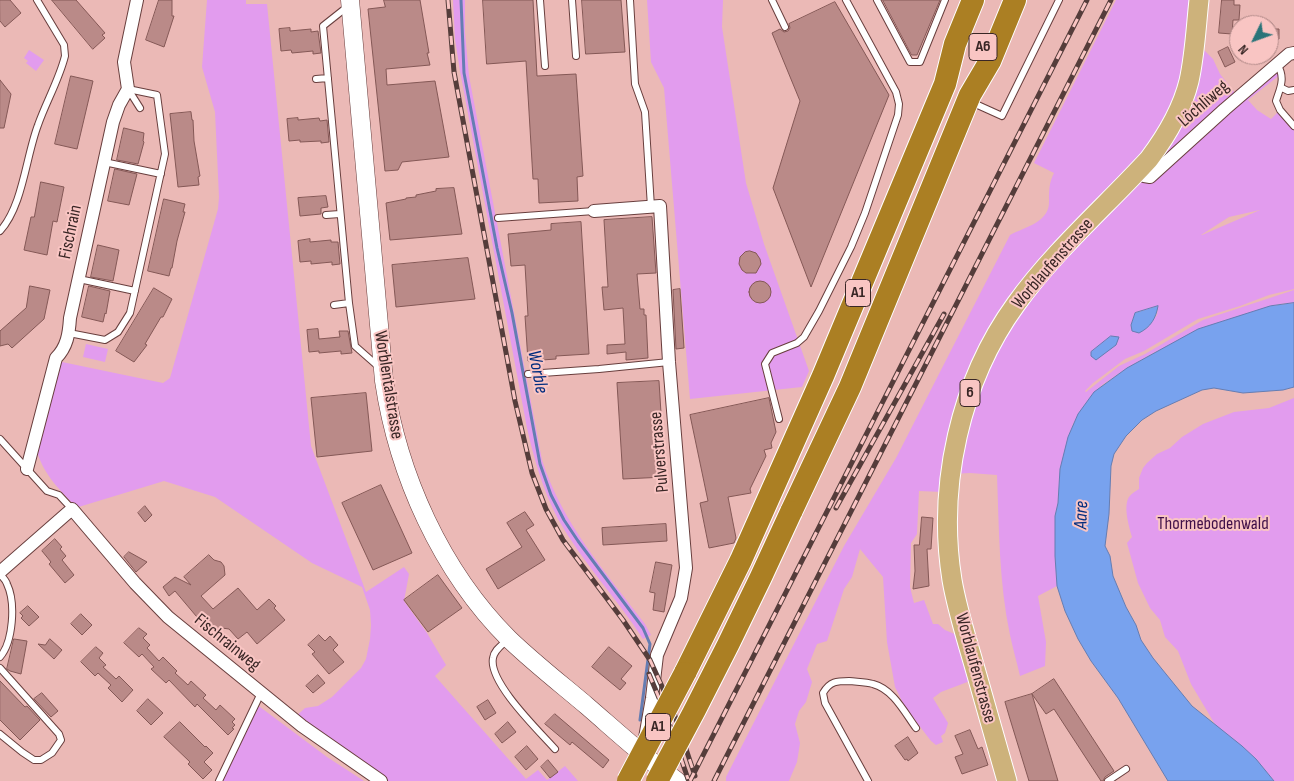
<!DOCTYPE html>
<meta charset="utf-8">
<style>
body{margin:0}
#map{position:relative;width:1294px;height:781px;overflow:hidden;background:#ebb9b6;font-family:"Sofia Sans Condensed",sans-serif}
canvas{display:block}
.north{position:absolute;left:1229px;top:15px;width:50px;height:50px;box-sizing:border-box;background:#f9c5c3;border:1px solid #ac8584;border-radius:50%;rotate:228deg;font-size:14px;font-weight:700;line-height:20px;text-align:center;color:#392625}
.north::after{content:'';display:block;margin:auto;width:18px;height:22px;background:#2a7479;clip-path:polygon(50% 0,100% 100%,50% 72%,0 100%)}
</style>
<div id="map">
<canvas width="1294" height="781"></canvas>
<div class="north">N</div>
</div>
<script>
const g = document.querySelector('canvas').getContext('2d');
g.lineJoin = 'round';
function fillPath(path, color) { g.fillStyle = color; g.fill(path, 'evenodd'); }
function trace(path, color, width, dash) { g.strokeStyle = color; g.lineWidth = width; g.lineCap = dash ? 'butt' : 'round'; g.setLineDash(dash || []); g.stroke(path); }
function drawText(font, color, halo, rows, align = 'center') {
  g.font = font + ' "Sofia Sans Condensed",sans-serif'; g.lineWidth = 4; g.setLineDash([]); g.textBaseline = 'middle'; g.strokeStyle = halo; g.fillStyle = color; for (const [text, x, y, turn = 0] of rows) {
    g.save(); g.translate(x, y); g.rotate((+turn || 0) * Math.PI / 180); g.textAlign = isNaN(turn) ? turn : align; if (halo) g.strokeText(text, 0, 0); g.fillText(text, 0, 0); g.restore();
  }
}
const green = new Path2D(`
 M207 0H246V4H267L311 446 366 592 404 567 409 574 404 601 427 633 446 665 435 676 526 779 538 770 547 780 565 766 578 781H381L293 719 305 708 318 706 332 697 361 668 366 659 370 639 371 625 370 610 362 587 312 563 215 497 164 481 72 509 73 504C57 487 42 472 36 448L57 365 62 362 163 383 170 378 218 209 219 197 215 112 202 67Z
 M453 0H465V32L469 76 542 460C563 525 605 571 645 624L651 635 643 639C616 597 582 562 558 519 543 490 534 459 527 428L460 71 455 39Z
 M647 0H723L722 27 746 183 764 244 809 371 802 387 690 399 664 88 651 62Z
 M1116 0H1193L1184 78 1155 141 1011 302 943 492 919 491 917 534 911 543 910 587 914 603 924 600 933 624H938L945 630 957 635 970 681 941 692 933 698 948 723 945 733 941 736 943 742 936 745 931 741 908 711H907L895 687 887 642 883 577 860 549 852 577 844 589 827 641 817 644 807 669 812 682 806 702 799 711 795 724 800 743 797 762 789 781H726V777L844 546 896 458 1010 235C1025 227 1050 222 1049 201 1049 190 1049 183 1054 173L1034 163Z
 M29 50 44 60 36 71 26 63 28 61 24 58Z
 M1204 50 1213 59 1220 74 1238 97 1277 65 1281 74 1248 100 1257 110 1271 119 1280 110 1294 127V289L1269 295 1240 306 1198 319 1144 351 1125 359 1093 383 1085 391 1086 392 1119 366 1145 354 1203 320 1294 290V303L1279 304 1155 352 1127 368 1102 385 1087 402 1073 424 1060 469 1058 503 1055 516V556L1057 586 1038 596 1046 642 1045 666 1020 676C1017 663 1013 649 1010 635 999 583 999 528 997 475L970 473 951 474 997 335 1140 170 1193 62ZM1260 210 1202 235H1201L1229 217ZM1158 306 1157 315 1147 328 1132 331 1131 325 1135 313Z
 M86 344 108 349 105 362 83 357Z
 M1294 398V781H1274L1256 759 1216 726 1191 684 1178 651 1165 637 1160 620 1150 608 1138 583 1127 543 1132 537C1129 527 1123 506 1129 497 1132 493 1136 491 1139 489V478L1143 468 1147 463 1157 454 1170 448 1182 437 1203 424 1234 412 1269 408Z
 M256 704 327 757 364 781H219Z`);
const water = new Path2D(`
 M1294 303V387L1283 390 1243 393 1214 388 1202 390 1156 411 1142 420 1126 436 1114 454 1111 466 1109 514 1105 546 1110 556 1113 576 1126 607 1136 625 1141 640 1153 658 1192 706 1242 746 1256 759 1274 781H1168L1118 698 1091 661 1078 639 1065 611 1057 586 1055 556V516L1058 503 1060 469 1068 437 1078 414 1094 392 1127 368 1198 329 1270 306Z
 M1158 306C1156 318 1151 327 1139 333L1132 331 1131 325 1135 313Z
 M1111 336 1119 337 1116 345 1096 360 1091 356V352Z`);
const stream = new Path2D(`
 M461 0 464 73 497 248 512 313 540 464 551 495 564 520 578 541 643 628 650 644 640 720`);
const building = new Path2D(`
 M0 0H10L21 13 5 27 0 21Z
 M52 0H76L105 33 102 35 105 38 93 49Z
 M159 0H172V16H174L164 47 146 40Z
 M384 0H420L429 53H427L430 65 386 69 387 85 435 81 449 157 402 162 398 170 385 171 368 9 385 7Z
 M483 0H533L537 76 576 74 583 176 577 177 578 201 539 203 538 179H533L526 61 487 64Z
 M582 0H621L625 52 586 54Z
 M883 0H940L917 55H912Z
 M1222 0H1234V5H1240L1239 20H1233L1232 34 1219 33Z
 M835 2 889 95 811 287 773 188 800 101 772 33 780 29 784 32 788 31 790 28 789 24Z
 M290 28V31L311 29V32L318 31 321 53 313 54V51L292 53 291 50 281 51 279 29Z
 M1269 29H1279V39H1269Z
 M1228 47 1235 62 1225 67 1218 52Z
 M71 76 93 81 77 149 55 144Z
 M0 80 11 94 4 128H0Z
 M191 112 192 120H193L194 141 200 176 198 177 199 185 178 187 170 114Z
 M298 118V120L319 118 320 121 327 120 329 142 321 143V141L300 142V140L289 141 287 119Z
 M124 128 144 133 143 141 144 142 138 164 117 160Z
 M115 169 137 174 129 205 108 201Z
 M41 182 64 187 57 222 53 221 47 255 24 250 31 217H34Z
 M454 188 462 234 390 240 386 203 406 199V198L416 197V195L436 191V189Z
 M326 196 328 207 321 208V214L300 216 298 198Z
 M164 199 185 204 183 212H185L177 241 172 268H171L169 276 148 271Z
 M652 217 656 273 637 274 640 309H644V315H646L648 358 626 360V352L607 354V345L625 344 623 308 604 310 602 287H608L604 220Z
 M581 222 589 354 556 356V359L528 361 525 316H528L525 265 511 266 508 234 551 230V224Z
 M310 239V242L331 240V242H338L340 264 332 265V262L311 264V261L300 262 298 241Z
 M98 245 119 250 113 281 91 277Z
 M750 251 756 253 760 259 761 264 756 273H746L742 270 739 264 740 257 745 252Z
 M468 258 475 299 396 307 392 265Z
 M749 292a11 11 0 1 1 22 0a11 11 0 1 1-22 0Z
 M30 286 50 290 44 319 12 348 8 344 0 346V331L26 308Z
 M89 286 110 291 106 314 105 313 103 322 82 317Z
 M154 288 172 299 163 317H161L145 344 147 345 134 362 116 351Z
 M680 289 684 348 676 349 673 290Z
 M318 329 319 339 340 337 339 331H348L352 353 341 354V351L319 353V351L309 352 307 330Z
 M659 381 665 477 623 479 617 383Z
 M366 393 372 451 317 457 311 398Z
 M769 398 776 432 771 443 772 448 764 450 766 456 750 489 751 493 728 497 736 538 734 543 709 548 700 503 708 501 690 415Z
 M381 485 412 553 373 570 342 503Z
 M145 506 152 515 145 522 138 513Z
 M525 512 534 525 526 530 545 560 498 589 486 569 522 547 507 523Z
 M922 517 933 518 931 549H927L929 586 913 589 915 571 914 545H919Z
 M666 524 667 541 603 545 602 528Z
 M55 539 62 547 60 549 66 556 62 560 74 575 65 583 49 564 51 562 42 551Z
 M129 552 147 562 136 572 124 557Z
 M209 555 214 560 221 562 224 566 225 575 201 596 213 609 238 588 257 610 269 599 276 606 274 608 285 620 257 644 247 632 238 639 229 629 222 628 215 634 204 622 202 623 175 591 169 596 163 587 175 577 191 585 184 577Z
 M656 562 672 565 664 612 653 610 655 593 650 592Z
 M438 575 462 608 428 632 404 600Z
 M28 606 39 617 29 626 21 618 23 616 20 613Z
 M81 614 92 625 82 635 71 624Z
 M139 628 147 634 143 638 150 645 147 648 159 661 163 657 177 671 175 673 188 685 191 681 206 695 203 698 216 710 220 705 235 719 232 722 235 725 232 728 234 729 228 735 197 704 195 707 169 680 166 683 151 669 154 667 142 654 139 657 124 643Z
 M319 635 325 641 330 636 338 645 333 650 344 662 329 674 312 654 315 652 308 645Z
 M14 639 27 641 21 674 10 671 7 669Z
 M50 639 62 650 54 659 38 644 45 645Z
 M96 647 103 653 99 658 106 665 103 667 116 679 119 676 133 690 122 702 108 688 111 685 98 673 95 676 81 662Z
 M609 647 632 666 621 679 626 683 620 690 592 667Z
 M318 675 325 683 313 693 306 686Z
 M1054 679 1114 771 1105 777 1103 781H1101L1054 709 1046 714 1032 694Z
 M0 681 25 707 27 706 40 720 20 740 0 720Z
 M42 693 58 711 51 717 34 699Z
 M1032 694 1039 718 1058 781H1029L1010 719 1005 702Z
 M148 699 163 713 151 725 137 711Z
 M488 700 496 713 485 720 477 707Z
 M555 714 609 760 603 768 572 742 570 745 545 724Z
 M180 722 205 747 206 746 213 753 204 762 212 770 203 779 188 764 190 762 164 737Z
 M508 722 516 732 502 743 495 734Z
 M970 730 978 749 982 747 988 765 962 774 955 757 963 754 955 736Z
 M908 737 918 753 908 761 907 759 905 760 895 746Z
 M527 746 538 759 526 770 515 757Z
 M548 760 558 772 550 778 541 767Z`);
const lane = new Path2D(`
 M540 0 545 66
 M572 0 576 56
 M630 0 635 84 645 112 651 207
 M772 0 785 27
 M877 0 910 62H920L945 0
 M347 7 323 26 349 303 355 346 380 368
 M1277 64C1286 78 1280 88 1276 101L1280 110 1294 126
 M316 79 328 78
 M1282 88 1288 91 1294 90
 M971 102 1002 116 1059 0
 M104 162 161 174
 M326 215 340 214
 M498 218 594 211
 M0 231C23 206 26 156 38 125 46 102 59 80 65 56L64 45 37 0
 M79 279 135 291
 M334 305 349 303
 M69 333 105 340 118 332 130 313 165 154 157 95 128 89 140 108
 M528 374 599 369 669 362
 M779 419 765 364 772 353 797 343 804 337 819 311 851 247 865 213 898 115 899 104 896 92 846 0
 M0 439 47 491 59 495 72 509
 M0 574C2 577 6 580 7 584 16 603 13 642 0 657
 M507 640C502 645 494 650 493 658 488 682 539 731 555 749
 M0 668 59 734 61 740 52 753 41 760H34L22 752 0 734
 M219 781 261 693
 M868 781 825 703 823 693C830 681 837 681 849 681 857 682 866 682 873 684 893 689 905 713 916 728
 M1108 781 1126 769`);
const street = new Path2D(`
 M1139 171 1144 176 1150 177 1225 109 1289 54 1294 53
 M594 211 660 206 669 362 686 568 681 598 657 655 652 698 645 738
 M27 469 56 358C67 347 69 334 70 318L113 122 119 105 128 89 124 62 137 0
 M0 572 72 509 135 583 168 617 302 726 381 781`);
const secondary = new Path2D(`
 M350 0 384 381C398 475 441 571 509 639 534 663 561 684 587 706 616 731 645 758 677 781`);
const primary = new Path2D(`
 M1007 781C996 742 985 703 974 665 966 637 957 609 952 580 937 486 960 381 1016 304 1054 251 1105 207 1149 159 1167 135 1182 110 1189 81 1195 54 1196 27 1199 0`);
const highway = new Path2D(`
 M791 512 850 387 970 95 990 61 1015 0
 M685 673 741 560 823 376 945 84 955 44 973 0`);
const rail = new Path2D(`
 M448 0 454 72 515 401 532 473 546 509 563 540 623 620 650 660 674 713 695 776
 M836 508 944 314
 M649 674 667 717 688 779
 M690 781 1087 0
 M714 781 1111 0`);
const highwayBridge = new Path2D(`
 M628 781 685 673
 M657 781C705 693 750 603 791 512`);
const shields = [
 [983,47,28],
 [858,293,25],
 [970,393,20],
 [658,727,25]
];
const shieldNames = [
 ["A6",983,47],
 ["A1",858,293],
 ["6",970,393],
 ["A1",658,727]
];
const streetNames = [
 ["Löchliweg",1204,104,-41],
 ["Fischrain",71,232,-78],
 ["Worblaufenstrasse",1053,264,-49],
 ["Worblentalstrasse",388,385,81],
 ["Pulverstrasse",660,452,-95],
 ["Fischrainweg",227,643,39],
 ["Worblaufenstrasse",975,668,75]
];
const parkNames = [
 ["Thormebodenwald",1213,524]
];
const waterNames = [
 ["Worble",537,372,79],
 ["Aare",1082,515,-88]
];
fillPath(green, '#e29cee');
fillPath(water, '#78a2ee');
trace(water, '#657db2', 1);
trace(stream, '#657db2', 3);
fillPath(building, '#ba8a88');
trace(building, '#845856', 1);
trace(lane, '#683e3d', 8);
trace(street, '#683e3d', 14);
trace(secondary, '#683e3d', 19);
trace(primary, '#fff', 21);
trace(highway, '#fff', 24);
trace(lane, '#fff', 6);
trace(street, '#fff', 12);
trace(secondary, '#fff', 18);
trace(primary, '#cdb27b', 19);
trace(highway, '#ab7f23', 22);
trace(rail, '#553d3b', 5);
trace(rail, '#f9c5c3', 3, [9]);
trace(highwayBridge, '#fff', 24, []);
trace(highwayBridge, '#ab7f23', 22);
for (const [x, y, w] of shields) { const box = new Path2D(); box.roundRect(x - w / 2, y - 13.5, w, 27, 4); g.fillStyle = '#f9c5c3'; g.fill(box); trace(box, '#392625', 1); }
drawText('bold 16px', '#392625', null, shieldNames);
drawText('18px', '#392625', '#f9c5c3', streetNames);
drawText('18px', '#400f48', '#f9c5c3', parkNames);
drawText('italic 19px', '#022d7e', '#f9c5c3', waterNames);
</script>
